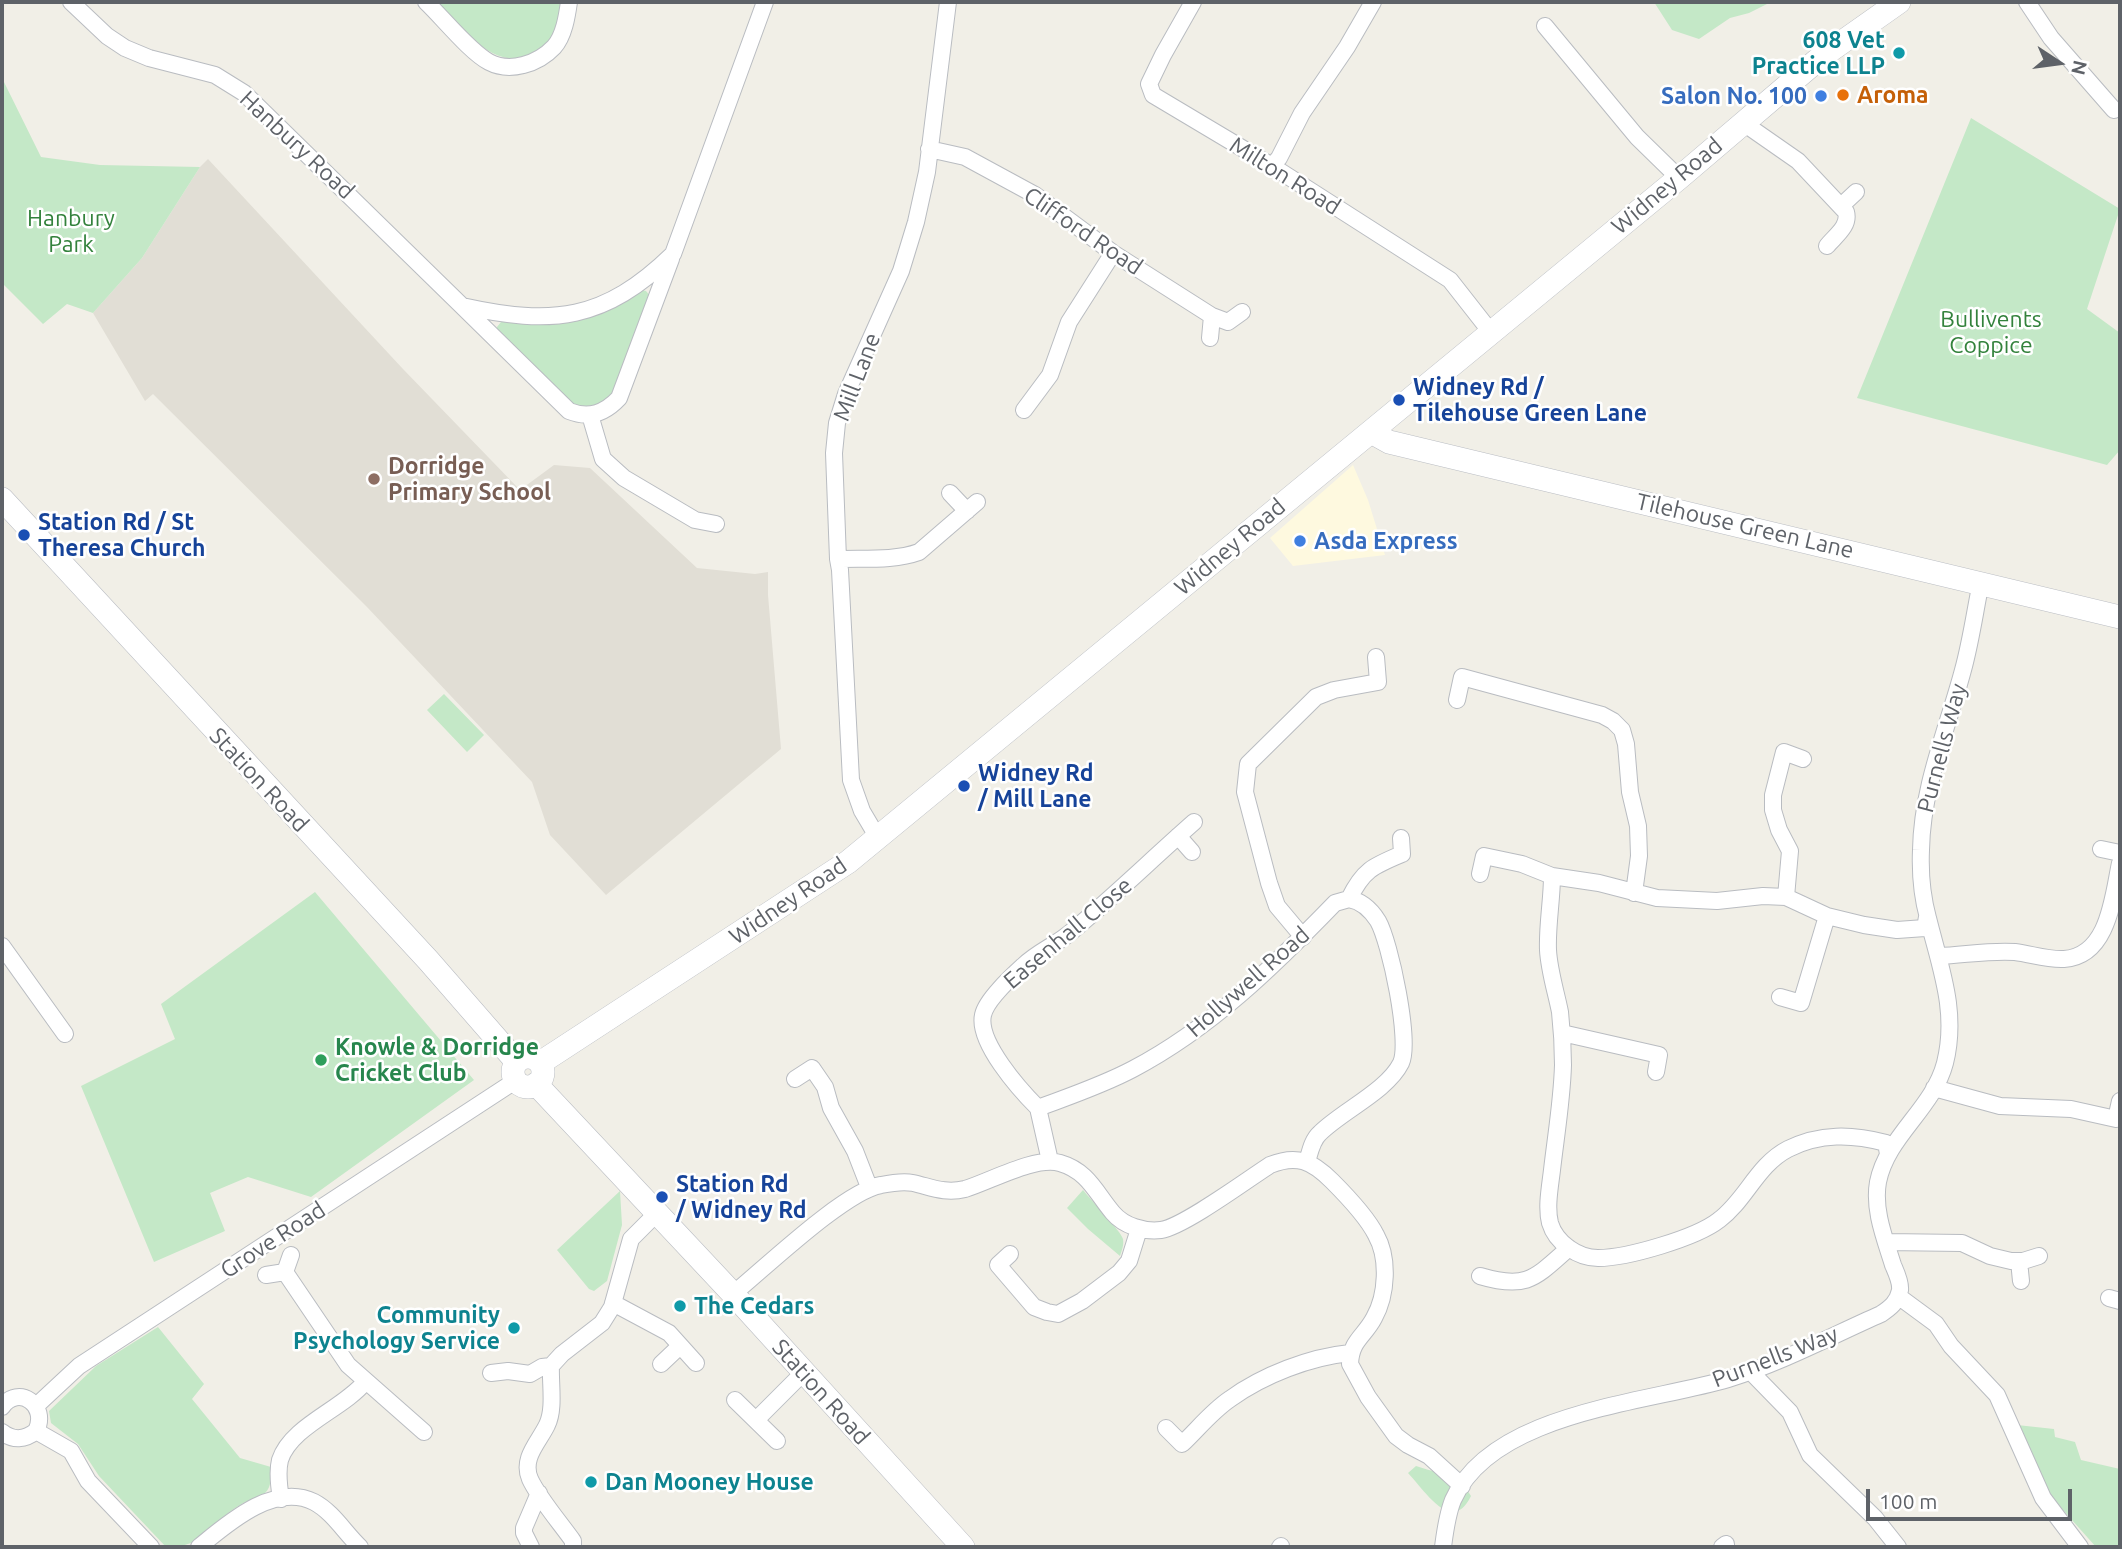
<!DOCTYPE html>
<style>
body{margin:0}
#map{position:relative;width:2122px;height:1549px;overflow:hidden;background:#f1efe7;font-family:Ubuntu,sans-serif}
canvas{display:block}
.frame{position:absolute;inset:0;border:4px solid #5e6268;pointer-events:none}
.north{position:absolute;left:2024px;top:28px;width:70px;height:70px;-webkit-text-stroke:5px #fff;paint-order:stroke;rotate:103deg;font-size:19px;font-weight:700;line-height:28px;text-align:center;color:#5e6268}
.north::after{content:'';display:block;margin:auto;width:24px;height:32px;background:#5e6268;clip-path:polygon(50% 0,100% 100%,50% 72%,0 100%)}
.scale{position:absolute;left:1866px;top:1489px;width:206px;height:32px;box-sizing:border-box;border:4px solid #5e6268;border-top:0;padding-left:9px;font-size:21px;line-height:24px;white-space:nowrap;color:#5e6268;-webkit-text-stroke:5px #fff;paint-order:stroke}
</style>
<div id="map">
<canvas width="2122" height="1549"></canvas>
<div class="frame"></div>
<div class="north">N</div>
<div class="scale">100 m</div>
</div>
<script>
const g = document.querySelector('canvas').getContext('2d');
g.lineJoin = 'round';
function fillPath(path, color) { g.fillStyle = color; g.fill(path, 'evenodd'); }
function trace(path, color, width, dash) { g.strokeStyle = color; g.lineWidth = width; g.lineCap = dash ? 'butt' : 'round'; g.setLineDash(dash || []); g.stroke(path); }
function drawText(font, color, halo, rows, align = 'center') {
  g.font = font + ' Ubuntu,sans-serif'; g.lineWidth = 5; g.setLineDash([]); g.textBaseline = 'middle'; g.strokeStyle = halo; g.fillStyle = color; for (const [text, x, y, turn = 0] of rows) {
    g.save(); g.translate(x, y); g.rotate((+turn || 0) * Math.PI / 180); g.textAlign = isNaN(turn) ? turn : align; if (halo) g.strokeText(text, 0, 0); g.fillText(text, 0, 0); g.restore();
  }
}
const commercial = new Path2D(`
 M1353 465 1368 500 1385 555 1293 566 1270 538Z`);
const education = new Path2D(`
 M208 159 403 369 520 490 554 465 590 468 697 568 755 574 768 572V595L781 749 606 895 550 835 532 782 367 607 153 394 145 401 93 313 142 258 200 167Z`);
const green = new Path2D(`
 M436 2H563C561 12 559 24 555 33 549 46 541 53 528 57 490 68 460 26 436 2Z
 M1654 2H1771L1749 13 1730 18 1699 39 1672 30Z
 M3 80 41 157 100 165 200 167 142 258 93 313 67 304 43 324 2 283Z
 M1971 118 2120 209 2087 309 2120 333V450L2107 465 1857 398Z
 M641 290 646 291 651 297 618 393 600 409 572 407 497 333V327L501 322Z
 M444 694 484 735 467 752 427 710Z
 M315 892 474 1080 311 1197 248 1177 210 1193 225 1231 154 1262 81 1086 175 1039 161 1004Z
 M1083 1190C1091 1200 1121 1231 1123 1239 1124 1245 1122 1250 1120 1256L1088 1229 1067 1208Z
 M620 1191 622 1225 607 1281 594 1291 589 1289 557 1250Z
 M158 1327 204 1384 192 1399 240 1458 271 1467C271 1475 272 1487 265 1493 259 1499 247 1500 240 1505 209 1523 208 1547 166 1547L99 1476 78 1444 51 1423 49 1411 96 1366Z
 M2017 1425 2054 1429 2055 1437 2075 1442 2081 1460 2120 1469V1547H2096L2047 1492Z
 M1416 1466C1437 1473 1460 1476 1471 1496 1452 1535 1426 1492 1408 1473Z`);
const street = new Path2D(`
 M71 2 107 36 125 48 149 58 215 75 244 93 462 306C553 326 604 321 673 254L765 2
 M426 2C443 18 470 52 489 62 510 73 538 64 554 47 564 36 567 16 569 2
 M1193 2 1163 55 1149 84 1153 95 1272 166 1450 280 1490 331
 M2027 2 2051 38 2114 110
 M1545 26 1637 137 1679 178
 M1742 122 1798 161 1846 212C1850 226 1835 236 1827 246
 M929 149 965 157 1035 195 1113 253 1212 316 1210 338
 M1272 166 1279 158 1302 113 1347 47 1373 2
 M1841 206 1856 192
 M462 306 569 411C589 419 605 413 619 398L671 259
 M1212 316 1228 322 1242 312
 M1024 410 1050 375 1069 322 1113 253
 M590 415 603 459 624 478 695 520 716 524
 M950 493 967 511
 M838 559C864 558 894 561 919 552L977 502
 M1457 700 1462 677 1602 715 1613 721 1622 730 1626 744 1630 792 1638 826 1639 856 1634 893
 M1178 836 1192 852
 M878 838 862 811 851 780 840 570 838 559 834 453 837 423 846 394 901 271 916 222 927 172 948 2
 M2101 849 2120 853
 M1480 874 1484 856 1522 864 1552 876
 M1786 897 1790 851 1779 830 1773 810V795L1784 752 1803 759
 M1303 937 1277 906 1269 883 1245 792 1248 764 1316 697 1334 690 1378 682 1376 657
 M2 946 65 1034
 M1939 956C1964 955 1991 950 2015 952 2031 954 2048 960 2064 959 2109 956 2113 896 2120 863
 M1780 997 1801 1003 1827 916
 M1562 1033 1659 1055 1656 1072
 M795 1079 812 1068 825 1087 831 1108 855 1151 869 1187
 M1934 1088 2000 1106 2071 1109 2116 1119 2120 1101
 M1038 1108C1020 1090 977 1042 983 1015 986 1000 1011 977 1023 966 1037 952 1056 945 1071 932 1113 897 1152 859 1194 822
 M1888 1154 1886 1143C1852 1134 1820 1133 1788 1149 1757 1165 1746 1200 1719 1220 1696 1238 1627 1258 1598 1258 1578 1258 1556 1243 1550 1223 1546 1207 1550 1187 1552 1170 1556 1135 1562 1100 1563 1065 1563 1047 1562 1030 1560 1012 1556 992 1549 970 1548 950 1547 925 1552 900 1552 876L1599 883 1657 898 1717 901 1763 896 1786 897 1827 916 1864 925 1897 930 1925 928 1927 917
 M1050 1161 1038 1108C1070 1096 1103 1085 1133 1069 1211 1028 1274 966 1335 903L1349 899C1363 870 1373 866 1402 854L1401 838
 M1307 1162C1310 1152 1312 1140 1320 1133 1342 1111 1387 1091 1401 1063 1411 1041 1390 942 1378 921 1371 910 1362 901 1349 899
 M1886 1242 1962 1243 1990 1256 2011 1261H2023L2039 1256
 M1010 1254 998 1265 1034 1307 1047 1312 1058 1314 1082 1301 1119 1273 1129 1261 1139 1229
 M2019 1261 2021 1281
 M285 1272 348 1365 424 1432
 M266 1275 285 1272 291 1255
 M1480 1276C1527 1290 1535 1278 1569 1248
 M733 1294C765 1268 845 1191 881 1185 891 1183 903 1181 913 1183 931 1187 945 1194 965 1189 991 1181 1035 1156 1060 1163 1088 1171 1096 1193 1113 1213 1124 1226 1144 1232 1161 1230 1183 1227 1247 1180 1270 1165 1297 1154 1312 1161 1332 1181 1346 1195 1367 1217 1376 1235 1389 1258 1387 1295 1374 1318 1364 1337 1351 1340 1350 1364L1368 1397 1396 1436 1408 1445 1429 1456 1462 1486
 M1898 1296 1936 1324 1951 1346 1997 1395 2043 1498 2080 1547
 M2109 1298 2120 1301
 M613 1303 669 1333 696 1363
 M661 1364 680 1346
 M551 1366C550 1383 555 1409 547 1425 539 1442 521 1458 530 1479 538 1497 561 1524 573 1541V1547
 M551 1366 562 1354 602 1323 612 1307 631 1239 657 1213
 M1751 1372 1790 1412 1810 1455 1875 1518 1898 1547
 M491 1373 508 1371 530 1374 542 1367 551 1366
 M735 1400 777 1441
 M36 1406 79 1366 515 1081
 M2 1407C18 1384 49 1405 36 1431 25 1440 13 1441 2 1432
 M756 1420 803 1373
 M1166 1428 1182 1444C1197 1430 1212 1411 1230 1399 1263 1375 1310 1357 1350 1353
 M36 1431 71 1451 88 1481 151 1547
 M281 1499C279 1487 277 1472 280 1460 291 1426 343 1409 365 1382
 M199 1547C227 1524 274 1482 314 1502 333 1512 345 1533 360 1547
 M531 1547 524 1533V1528L539 1493
 M1280 1547 1281 1546
 M1443 1547C1445 1532 1447 1515 1453 1500 1492 1412 1647 1403 1728 1379 1781 1363 1831 1336 1881 1314 1890 1308 1898 1302 1900 1290 1901 1282 1896 1272 1893 1265 1885 1239 1873 1210 1878 1182 1887 1136 1933 1109 1945 1063 1958 1011 1940 967 1928 918 1922 896 1920 873 1921 850 1922 787 1947 730 1963 670 1971 641 1975 611 1981 582
 M1722 1547 1726 1544`);
const secondary = new Path2D(`
 M1371 432 1389 442 2120 617
 M2 499 428 960 516 1061
 M513 1072a15 15 0 1 1 30 0a15 15 0 1 1-30 0Z
 M540 1063 848 862 1679 178 1821 57 1899 2
 M536 1084 733 1294 963 1547`);
const markers = [
 [1899,53,7,"#0f9aa8"],
 [1843,95,7,"#e8710a"],
 [1821,96,7,"#3f7fe0"],
 [1399,400,7,"#1a4fb4"],
 [374,479,7,"#8d6e63"],
 [24,535,7,"#1a4fb4"],
 [1300,541,7,"#3f7fe0"],
 [964,786,7,"#1a4fb4"],
 [321,1060,7,"#2e9e5b"],
 [662,1197,7,"#1a4fb4"],
 [680,1306,7,"#0f9aa8"],
 [514,1328,7,"#0f9aa8"],
 [591,1482,7,"#0f9aa8"]
];
const cultureNames = [
 ["608 Vet",1885,40],
 ["Practice LLP",1885,66],
 ["The Cedars",694,1306,"left"],
 ["Community",500,1315],
 ["Psychology Service",500,1341],
 ["Dan Mooney House",605,1482,"left"]
];
const foodNames = [
 ["Aroma",1857,95]
];
const shopNames = [
 ["Salon No. 100",1807,96],
 ["Asda Express",1314,541,"left"]
];
const streetNames = [
 ["Hanbury Road",297,145,43],
 ["Milton Road",1285,176,32],
 ["Widney Road",1667,186,-40],
 ["Clifford Road",1083,231,34],
 ["Mill Lane",857,377,-69],
 ["Tilehouse Green Lane",1745,526,13],
 ["Widney Road",1230,547,-40],
 ["Purnells Way",1942,748,-75],
 ["Station Road",259,780,47],
 ["Widney Road",788,901,-34],
 ["Easenhall Close",1068,933,-40],
 ["Hollywell Road",1248,982,-41],
 ["Grove Road",273,1240,-33],
 ["Purnells Way",1775,1357,-21],
 ["Station Road",821,1392,48]
];
const parkNames = [
 ["Hanbury",71,218],
 ["Park",71,244],
 ["Bullivents",1991,319],
 ["Coppice",1991,345]
];
const transitNames = [
 ["Widney Rd /",1413,387],
 ["Tilehouse Green Lane",1413,413],
 ["Station Rd / St",38,522],
 ["Theresa Church",38,548],
 ["Widney Rd",978,773],
 ["/ Mill Lane",978,799],
 ["Station Rd",676,1184],
 ["/ Widney Rd",676,1210]
];
const educationNames = [
 ["Dorridge",388,466],
 ["Primary School",388,492]
];
const leisureNames = [
 ["Knowle & Dorridge",335,1047],
 ["Cricket Club",335,1073]
];
fillPath(commercial, '#fef9df');
fillPath(education, '#e1ded5');
fillPath(green, '#c4e8c7');
trace(street, '#b9bcc1', 18);
trace(secondary, '#babdc3', 24);
trace(street, '#fff', 16);
trace(secondary, '#fff', 23);
for (const [x, y, r, color] of markers) { const dot = new Path2D(); dot.arc(x, y, r, 0, 2 * Math.PI); g.fillStyle = color; g.fill(dot); trace(dot, '#fff', 2.5); }
drawText('bold 23px', '#0d838f', '#fff', cultureNames, 'right');
drawText('bold 23px', '#c56008', '#fff', foodNames, 'left');
drawText('bold 23px', '#366cbe', '#fff', shopNames, 'right');
drawText('23px', '#5e6268', '#fff', streetNames);
drawText('23px', '#33823c', '#fff', parkNames);
drawText('bold 23px', '#164399', '#fff', transitNames, 'left');
drawText('bold 23px', '#785e54', '#fff', educationNames, 'left');
drawText('bold 23px', '#27864d', '#fff', leisureNames, 'left');
</script>
